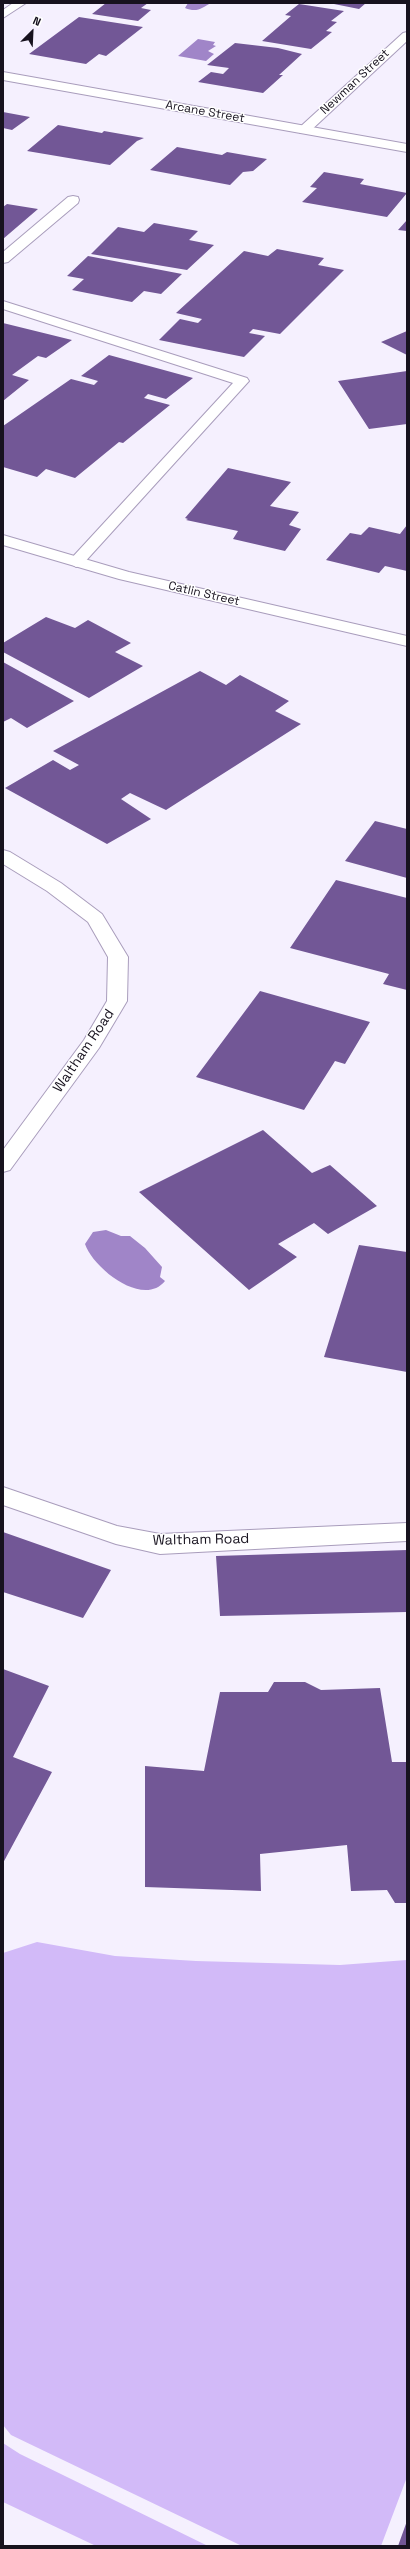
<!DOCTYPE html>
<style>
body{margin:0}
#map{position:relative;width:410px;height:2549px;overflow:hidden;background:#f5f0fe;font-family:"Space Grotesk",sans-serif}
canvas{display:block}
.frame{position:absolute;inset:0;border:4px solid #17121e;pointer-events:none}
.north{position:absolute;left:12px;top:12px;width:40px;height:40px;-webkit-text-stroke:3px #fff;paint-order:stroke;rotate:24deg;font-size:11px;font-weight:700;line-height:16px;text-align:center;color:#17121e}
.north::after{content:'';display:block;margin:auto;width:14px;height:18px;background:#17121e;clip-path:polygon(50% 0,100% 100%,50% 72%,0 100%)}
</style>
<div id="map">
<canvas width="410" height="2549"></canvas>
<div class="frame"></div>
<div class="north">N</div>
</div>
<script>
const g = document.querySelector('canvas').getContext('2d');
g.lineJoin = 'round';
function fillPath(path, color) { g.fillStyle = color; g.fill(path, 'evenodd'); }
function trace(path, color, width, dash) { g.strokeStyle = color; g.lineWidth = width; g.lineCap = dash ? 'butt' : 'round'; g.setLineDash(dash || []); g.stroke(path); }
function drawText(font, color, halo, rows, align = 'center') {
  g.font = font + ' "Space Grotesk",sans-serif'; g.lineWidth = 3; g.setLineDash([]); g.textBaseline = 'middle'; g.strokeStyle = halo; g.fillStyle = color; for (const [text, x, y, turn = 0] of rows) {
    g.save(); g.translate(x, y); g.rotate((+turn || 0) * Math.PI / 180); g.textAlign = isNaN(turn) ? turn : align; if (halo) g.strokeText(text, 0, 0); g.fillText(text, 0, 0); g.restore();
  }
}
const green = new Path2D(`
 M37 1942 115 1956 196 1961 340 1965 407 1960V2477L381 2546H242L11 2435 3 2425V1953Z
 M3 2443 20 2454 208 2546H96L3 2502Z`);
const water = new Path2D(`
 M188 3H211C202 8 197 13 185 8Z
 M198 39 215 42 213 45 216 46 208 51 214 54 206 61 178 56Z
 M106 1230 121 1236H130L145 1248 162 1267 160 1277 165 1281C143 1308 93 1268 85 1244L93 1232Z`);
const building = new Path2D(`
 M106 3H148L141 8 151 10 138 21 92 14Z
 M329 3H366L359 9Z
 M299 4 344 11 331 21 337 22 326 31 332 32 311 49 262 41 291 16 285 15Z
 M79 17 143 27 106 56 99 54 86 64 29 54Z
 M235 43 278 48 302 54 279 75H283L263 93 198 82 211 72 223 74 229 68 207 65Z
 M3 112 30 117 12 130 3 128Z
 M58 125 102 133 104 131 144 138 137 141 110 165 27 151Z
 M177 147 222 155 227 152 267 159 253 171 243 172 230 185 150 170Z
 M324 172 364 179 360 184 407 193 387 217 302 202 317 188 310 187Z
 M7 204 38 209 3 239V207Z
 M407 220V231L398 230Z
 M154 223 198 231 189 240 214 245 187 270 91 254 118 227 144 232Z
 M277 249 324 258 318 265 344 270 280 334 253 329 249 333 265 336 244 357 159 340 180 319 198 323 202 319 176 313 244 251 268 256Z
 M88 256 182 274 161 294 144 291 132 302 72 290 84 279 67 276Z
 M3 323 72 340 46 358 38 356 12 375 29 380 3 401Z
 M407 331V355L381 342Z
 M109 355 193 378 166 399 148 394 144 398 170 405 123 443 119 442 75 478 46 469 37 477 3 467V426L71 379 94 385 98 381 81 376Z
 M407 371V424L369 429 338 381Z
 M228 468 291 482 270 506 299 512 289 525 301 529 285 551 233 539 238 531 186 520 188 519 185 518Z
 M407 525V571L385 566 379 573 326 560 350 533 361 535 369 527 400 534Z
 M46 617 75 628 88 620 131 643 115 652 143 666 89 698 3 652V643Z
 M3 662 74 701 27 728 11 718 3 722Z
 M200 671 226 685 240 675 289 701 275 711 301 724 166 810 130 793 121 799 151 819 107 844 5 788 53 760 70 770 79 765 53 751Z
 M375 821 407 829V878L345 861Z
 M336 880 407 898V990L383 984 389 974 290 948Z
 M260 991 370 1022 345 1064 335 1061 304 1110 196 1077Z
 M263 1130 312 1173 330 1165 377 1206 328 1234 314 1223 278 1244 297 1257 249 1290 139 1192Z
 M359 1245 407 1252V1372L324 1357Z
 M3 1532 111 1570 83 1618 3 1592Z
 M407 1550V1612L220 1616 216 1556Z
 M3 1669 49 1686 13 1757 52 1772 3 1863Z
 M274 1682H305L321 1690 380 1688 392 1762H407V1903H395L387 1890 351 1891 347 1845 260 1854 261 1891 145 1887V1766L204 1771 220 1692H268Z
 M407 2521V2546H398Z`);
const lane = new Path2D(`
 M73 196 78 197 79 200 78 203 8 262 3 263V252L68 197Z
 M3 301 247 378 249 381 82 565 76 567 68 562 233 383 3 309Z
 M3 850 10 852 61 883 102 914 128 957 127 1001 99 1048 10 1170 3 1172V1150L84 1040 107 1001 108 957 88 922 47 891 3 864Z
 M3 1487 117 1526 160 1534 407 1523V1541L160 1554 116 1544 3 1505Z`);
const street = new Path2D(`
 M407 32V41L308 133H300V127L403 33Z
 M3 535 129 572 407 636V646L119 579 3 545Z`);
const secondary = new Path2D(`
 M13 3H26L3 18V10Z
 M3 72 407 144V152L3 80Z`);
const farStreetnames = [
 ["Newman Street",355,82,-43],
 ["Arcane Street",205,112,10],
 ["Catlin Street",204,594,13]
];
const streetNames = [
 ["Waltham Road",84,1051,-56],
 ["Waltham Road",201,1540,-1]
];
fillPath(green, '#d2baf8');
fillPath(water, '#a085c8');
fillPath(building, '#725796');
trace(lane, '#a99dbc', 2);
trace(street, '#a99dbc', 2);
trace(secondary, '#a99dbc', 2);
fillPath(lane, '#fff');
fillPath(street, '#fff');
fillPath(secondary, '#fff');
drawText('12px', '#17121e', '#fff', farStreetnames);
drawText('14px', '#17121e', '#fff', streetNames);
</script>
